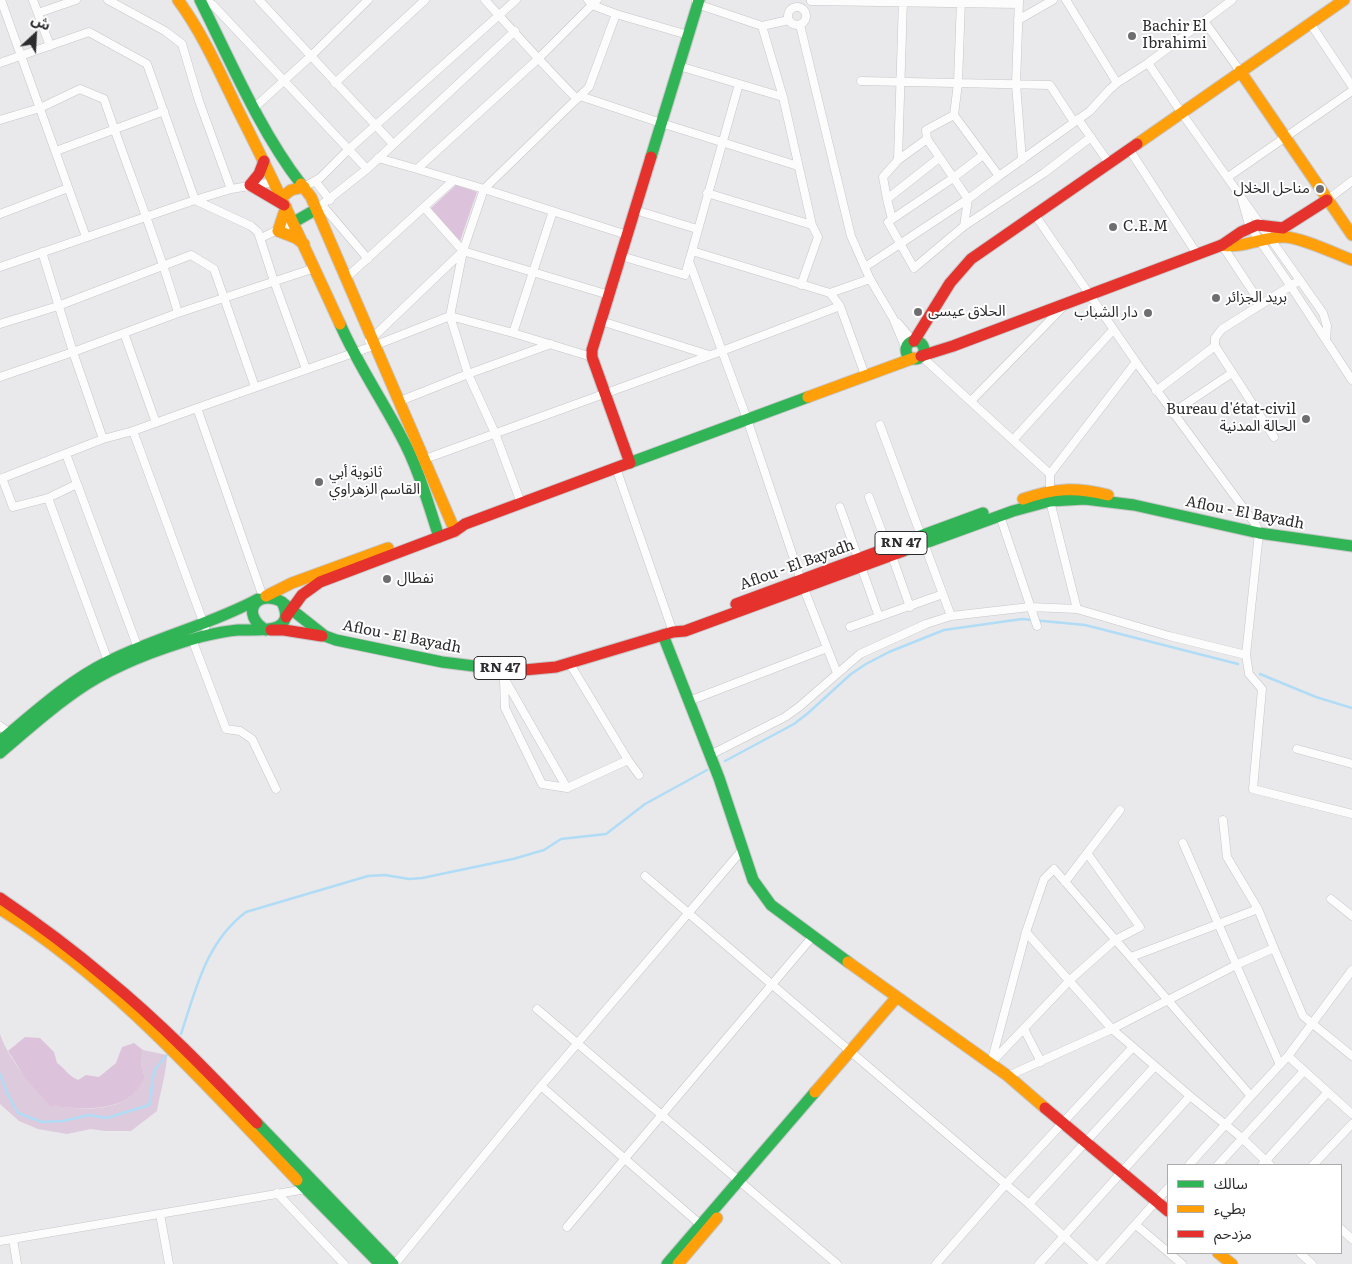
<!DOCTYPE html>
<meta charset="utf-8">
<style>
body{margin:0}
#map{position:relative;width:1352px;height:1264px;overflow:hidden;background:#e9e9eb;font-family:Literata,"Noto Sans Arabic",serif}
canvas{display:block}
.legend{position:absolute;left:1167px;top:1164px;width:175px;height:90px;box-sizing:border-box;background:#fff;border:1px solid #ababab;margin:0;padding:6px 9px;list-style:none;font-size:15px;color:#2c2c2e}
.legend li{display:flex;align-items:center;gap:10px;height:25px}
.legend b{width:25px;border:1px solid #ababab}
.north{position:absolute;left:10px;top:10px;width:50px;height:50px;-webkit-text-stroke:4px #fff;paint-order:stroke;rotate:25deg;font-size:14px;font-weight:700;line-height:20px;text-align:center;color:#2c2c2e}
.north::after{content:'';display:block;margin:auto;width:18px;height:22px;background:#2c2c2e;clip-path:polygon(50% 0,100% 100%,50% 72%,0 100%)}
</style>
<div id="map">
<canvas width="1352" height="1264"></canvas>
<ul class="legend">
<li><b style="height:6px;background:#30b455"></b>سالك</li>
<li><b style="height:6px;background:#ff9f0a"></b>بطيء</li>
<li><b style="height:6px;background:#e5322d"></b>مزدحم</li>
</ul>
<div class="north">ش</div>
</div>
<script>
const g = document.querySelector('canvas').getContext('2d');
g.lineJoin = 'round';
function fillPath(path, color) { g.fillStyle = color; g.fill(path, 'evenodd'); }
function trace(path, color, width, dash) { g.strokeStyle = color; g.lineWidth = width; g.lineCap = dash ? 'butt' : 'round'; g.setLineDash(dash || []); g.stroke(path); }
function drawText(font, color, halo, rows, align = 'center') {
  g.font = font + ' Literata,"Noto Sans Arabic",serif'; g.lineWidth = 4; g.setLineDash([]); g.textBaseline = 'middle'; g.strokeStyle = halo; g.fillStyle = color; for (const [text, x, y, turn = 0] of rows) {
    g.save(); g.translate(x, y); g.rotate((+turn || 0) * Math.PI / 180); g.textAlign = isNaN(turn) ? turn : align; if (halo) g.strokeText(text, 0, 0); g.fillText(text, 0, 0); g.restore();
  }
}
const green = new Path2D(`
 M0 1034C9 1061 32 1085 51 1106 76 1108 104 1113 127 1099 134 1095 139 1085 145 1078L141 1064 143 1050 167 1055C166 1075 160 1092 157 1111L131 1131H105L91 1129 67 1134 38 1129 19 1121 0 1104Z`);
const forest = new Path2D(`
 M456 185 477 192 460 241 430 209Z
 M25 1037 40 1038 54 1052 57 1063C66 1069 67 1075 78 1080L86 1075 99 1077 116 1063 122 1047 134 1043 143 1050 141 1064 145 1078C140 1085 134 1095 127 1099 104 1112 76 1108 50 1106L26 1079 8 1051Z`);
const stream = new Path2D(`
 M1260 674 1316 697 1352 708
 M725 761 794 724 807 714 851 674 866 664 889 652 944 630 1022 619 1085 625 1238 664
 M181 1034C196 989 206 942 246 912L368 876 385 875 409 879 422 878 513 859 544 850 561 839 606 834 645 804 707 770
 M0 1074 8 1095 18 1113 42 1122 63 1121 89 1115 107 1118 149 1105C153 1094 150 1078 156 1068 159 1064 163 1060 167 1055`);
const street = new Path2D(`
 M1 0 86 237
 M33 0 50 46
 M108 0 165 31 182 44 199 101 231 189
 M205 0 213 5 367 169
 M259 0 393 144
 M485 0C515 33 545 67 577 99
 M588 0 592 5 597 0
 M903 0 898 160 927 139 926 130 954 115
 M1019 0 1016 84 1022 160
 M1066 0 1117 83
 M811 1 1019 4
 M696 2 697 4 762 26 789 20
 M788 16a9 9 0 1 1 18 0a9 9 0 1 1-18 0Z
 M38 13 76 0
 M1018 20 1053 0
 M1204 21 1240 71
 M1310 23 1352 86
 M800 25 851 236 870 279 893 318 906 349
 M762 26 783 97 812 225 818 237 801 285
 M0 63 89 32 147 64 195 200 251 226 258 232 274 281 306 369
 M1148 63 1181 112 1323 313 1327 326 1326 339
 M679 66 783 97
 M861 81 1050 85 1074 122
 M335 83 425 0
 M580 96 661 123 798 166
 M254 108 311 56 368 0
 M1078 119 1109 163
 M0 120 40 108 80 89 104 99C128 171 157 240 178 313
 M927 139 968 199 964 226
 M1129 149 1197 254
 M56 151 164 111
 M983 155 953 178 888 222 914 268 964 226 1044 173 1091 137
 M378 158 417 169
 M999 176 1090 111 1109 90 1117 83 1148 63 1232 0
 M1228 177 1352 91
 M454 180 424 207 463 251 609 295
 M315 181 330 200
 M304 187 320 178 349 149 516 0
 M707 193 812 225
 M887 199 883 177 898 160
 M1242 200 1249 225 1290 285 1352 380
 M1327 200 1352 181
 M322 205 368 259
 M315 210 367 169 515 31
 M635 210 697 229
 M553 211 513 333 592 357
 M0 214 68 188
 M1035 215 1136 362 1256 525 1259 533 1246 655 1249 674 1262 689 1253 789 1352 814
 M892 219 887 199 939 158
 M627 235 484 189 417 169 538 59 592 5 616 14 688 35
 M261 238 294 222
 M1222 245 1261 304
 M692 251 739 84
 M42 252 73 352 103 439
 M621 256 685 275 692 251 830 293 870 279
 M689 261 747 419 804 589 837 673
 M0 267 195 200 231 189 274 182
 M865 267 968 199 999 176 954 115 958 83 961 0
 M346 278 424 207
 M840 306 865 375
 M601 321 709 355
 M898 323 913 341
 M0 324 58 306 191 255 214 269 255 387
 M124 333 156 423
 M369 341 463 251
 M921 356 1050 474V501L1077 609
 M0 377 73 352 178 313 315 268
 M1156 391 1215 346
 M400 401 468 374 551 344
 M971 401 1064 306
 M197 408 376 345 450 316 513 333
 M1172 413 1232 373
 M880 425 951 616
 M133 431 205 627
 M1274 437 1215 346V338L1222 329 1300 280
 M1013 440 1113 330
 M66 454 138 648
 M425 459 722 351 840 306 830 293
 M616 468 673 632
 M1050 474 1136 362
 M2 478 13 507 48 498 77 484
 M0 479 103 439 133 431 197 408 263 597
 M869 497 888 548
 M48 498 108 661
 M521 503 495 433 468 374 450 316 463 251 484 189 589 87 616 14
 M840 507 879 617
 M1000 516 1037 626
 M892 556 910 607
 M850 627 943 594
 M192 639 226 729 240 731 252 739 276 789
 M570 664 628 760 639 775
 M501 668 504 678 567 788 628 760
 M504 680 505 708 542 784 567 788
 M689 701 827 648
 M0 726 10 733
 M1297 749 1352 764
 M710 755 785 717 799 707 860 654 926 624 951 616 1030 607 1077 609 1169 636 1246 655
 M1223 820 1227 857 1258 909 1274 948
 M1183 843 1280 1065
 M645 876 1029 1204 1094 1264
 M1065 882 1120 810
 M1331 899 1352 916
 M1026 932 1112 1029 1190 1096 1242 1138 1270 1165
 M1131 957 1258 909
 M1352 970 1288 1056 1352 1114
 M537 1009 837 1264
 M1024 1029 1041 1062
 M992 1062 1070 980 1115 940 1140 927 1087 853
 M991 1063 1026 932 1044 879 1054 869 1251 1096 1288 1056
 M1008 1076 1112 1029 1236 965 1274 948 1303 1016 1352 1056
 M541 1086 701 1225
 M1189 1165 1251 1096
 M1218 1165 1304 1071
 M1262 1165 1328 1092
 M1313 1165 1352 1124
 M277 1193 344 1264
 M1029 1204 1155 1066
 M160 1214 169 1264
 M1136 1225 1168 1252
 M567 1227 813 936
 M1341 1229 1352 1239
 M13 1239 17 1264
 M0 1241 306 1189
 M1169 1253 1182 1264
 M1300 1253 1312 1264
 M395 1264 541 1086 743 849
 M936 1264 1005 1185 1133 1047
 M1039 1264 1190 1096
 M1100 1264 1168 1188`);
const fast = new Path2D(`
 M200 0C230 60 260 131 301 184
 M651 157 699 0
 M294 222 315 210
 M340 324C357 363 381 398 401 436 418 467 428 503 439 537
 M906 350a9 9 0 1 1 18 0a9 9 0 1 1-18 0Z
 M629 463 808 397
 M915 538 983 513
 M903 551 1013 511 1050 501 1085 499 1134 505 1259 533 1352 546
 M282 602 325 636 336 640 442 662 498 669
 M663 635 719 778 753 880 771 905 848 962
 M0 741C34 713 67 682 107 662 156 637 210 625 258 599
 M0 753C28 729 56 704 87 684 122 662 161 648 200 637 212 634 225 631 238 630 256 629 298 636 282 602 255 588 240 615 266 630
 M257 1123 393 1264
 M297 1180 380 1264
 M667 1264 815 1092`);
const slow = new Path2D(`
 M178 0C203 34 220 73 238 110 274 181 307 252 340 324
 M1240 71 1352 235
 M1137 144 1344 0
 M301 184 311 197 455 531
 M281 198 291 190 304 187
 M286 207 278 231 296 238 304 244
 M1222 245C1243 249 1262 237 1283 237 1298 236 1336 254 1352 260
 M808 397 914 358
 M1023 499C1055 488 1075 487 1108 495
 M266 596 292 583 388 548
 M0 909C114 980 205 1084 297 1180
 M848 962 1008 1076 1045 1108
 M815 1092 896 998
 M1218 1253 1232 1264
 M678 1264 717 1218`);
const jam = new Path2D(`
 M264 161 259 174 250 185 284 205
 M914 341 950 283 971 259 1137 144
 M921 356 953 346 1222 245 1241 232 1257 225 1283 228 1327 200
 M630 463 592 357V350L651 157
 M736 604 915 538
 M286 617 302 595 320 582 455 531 465 524 629 463
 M271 630H284L322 636
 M498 669 524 670 556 667 673 632 685 631 903 551
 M0 898C37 923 72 949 106 978 160 1022 209 1073 257 1123
 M1045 1108 1168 1211`);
const markers = [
 [1132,36,5,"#6e6e70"],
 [1320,189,5,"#6e6e70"],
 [1113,227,5,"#6e6e70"],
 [1216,298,5,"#6e6e70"],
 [918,312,5,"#6e6e70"],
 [1148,313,5,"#6e6e70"],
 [1306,419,5,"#6e6e70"],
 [319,482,5,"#6e6e70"],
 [387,579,5,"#6e6e70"]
];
const shields = [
 [901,543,52],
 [500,668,52]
];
const shieldNames = [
 ["RN 47",901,543],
 ["RN 47",500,668]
];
const poiNames = [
 ["Bachir El",1142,27],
 ["Ibrahimi",1142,44],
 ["مناحل الخلال",1310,189,"right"],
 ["C.E.M",1123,227],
 ["بريد الجزائر",1226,298],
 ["الحلاق عيسى",928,312],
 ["دار الشباب",1138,313,"right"],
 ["Bureau d'état-civil",1296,410,"right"],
 ["الحالة المدنية",1296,427,"right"],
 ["ثانوية أبي",329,473],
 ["القاسم الزهراوي",329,490],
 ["نفطال",397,579]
];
const streetNames = [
 ["Aflou - El Bayadh",1245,513,11],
 ["Aflou - El Bayadh",797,565,-20],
 ["Aflou - El Bayadh",402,637,11]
];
fillPath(green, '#ddcadc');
fillPath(forest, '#ddc2db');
trace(stream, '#b0dcf6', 2.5);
trace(street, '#c6c6c8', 9);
trace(fast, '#c6c6c8', 13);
trace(slow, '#c6c6c8', 13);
trace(jam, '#c6c6c8', 13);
trace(street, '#fcfcfc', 8);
trace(fast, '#30b455', 11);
trace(slow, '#ff9f0a', 11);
trace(jam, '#e5322d', 11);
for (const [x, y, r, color] of markers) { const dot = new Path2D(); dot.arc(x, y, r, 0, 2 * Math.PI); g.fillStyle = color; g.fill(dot); trace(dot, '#fff', 2); }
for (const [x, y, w] of shields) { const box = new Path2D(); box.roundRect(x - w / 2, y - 11.5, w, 23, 4); g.fillStyle = '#fff'; g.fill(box); trace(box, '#2c2c2e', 1); }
drawText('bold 14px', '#2c2c2e', null, shieldNames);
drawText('15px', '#2c2c2e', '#fff', poiNames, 'left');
drawText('15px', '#2c2c2e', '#fff', streetNames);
</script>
